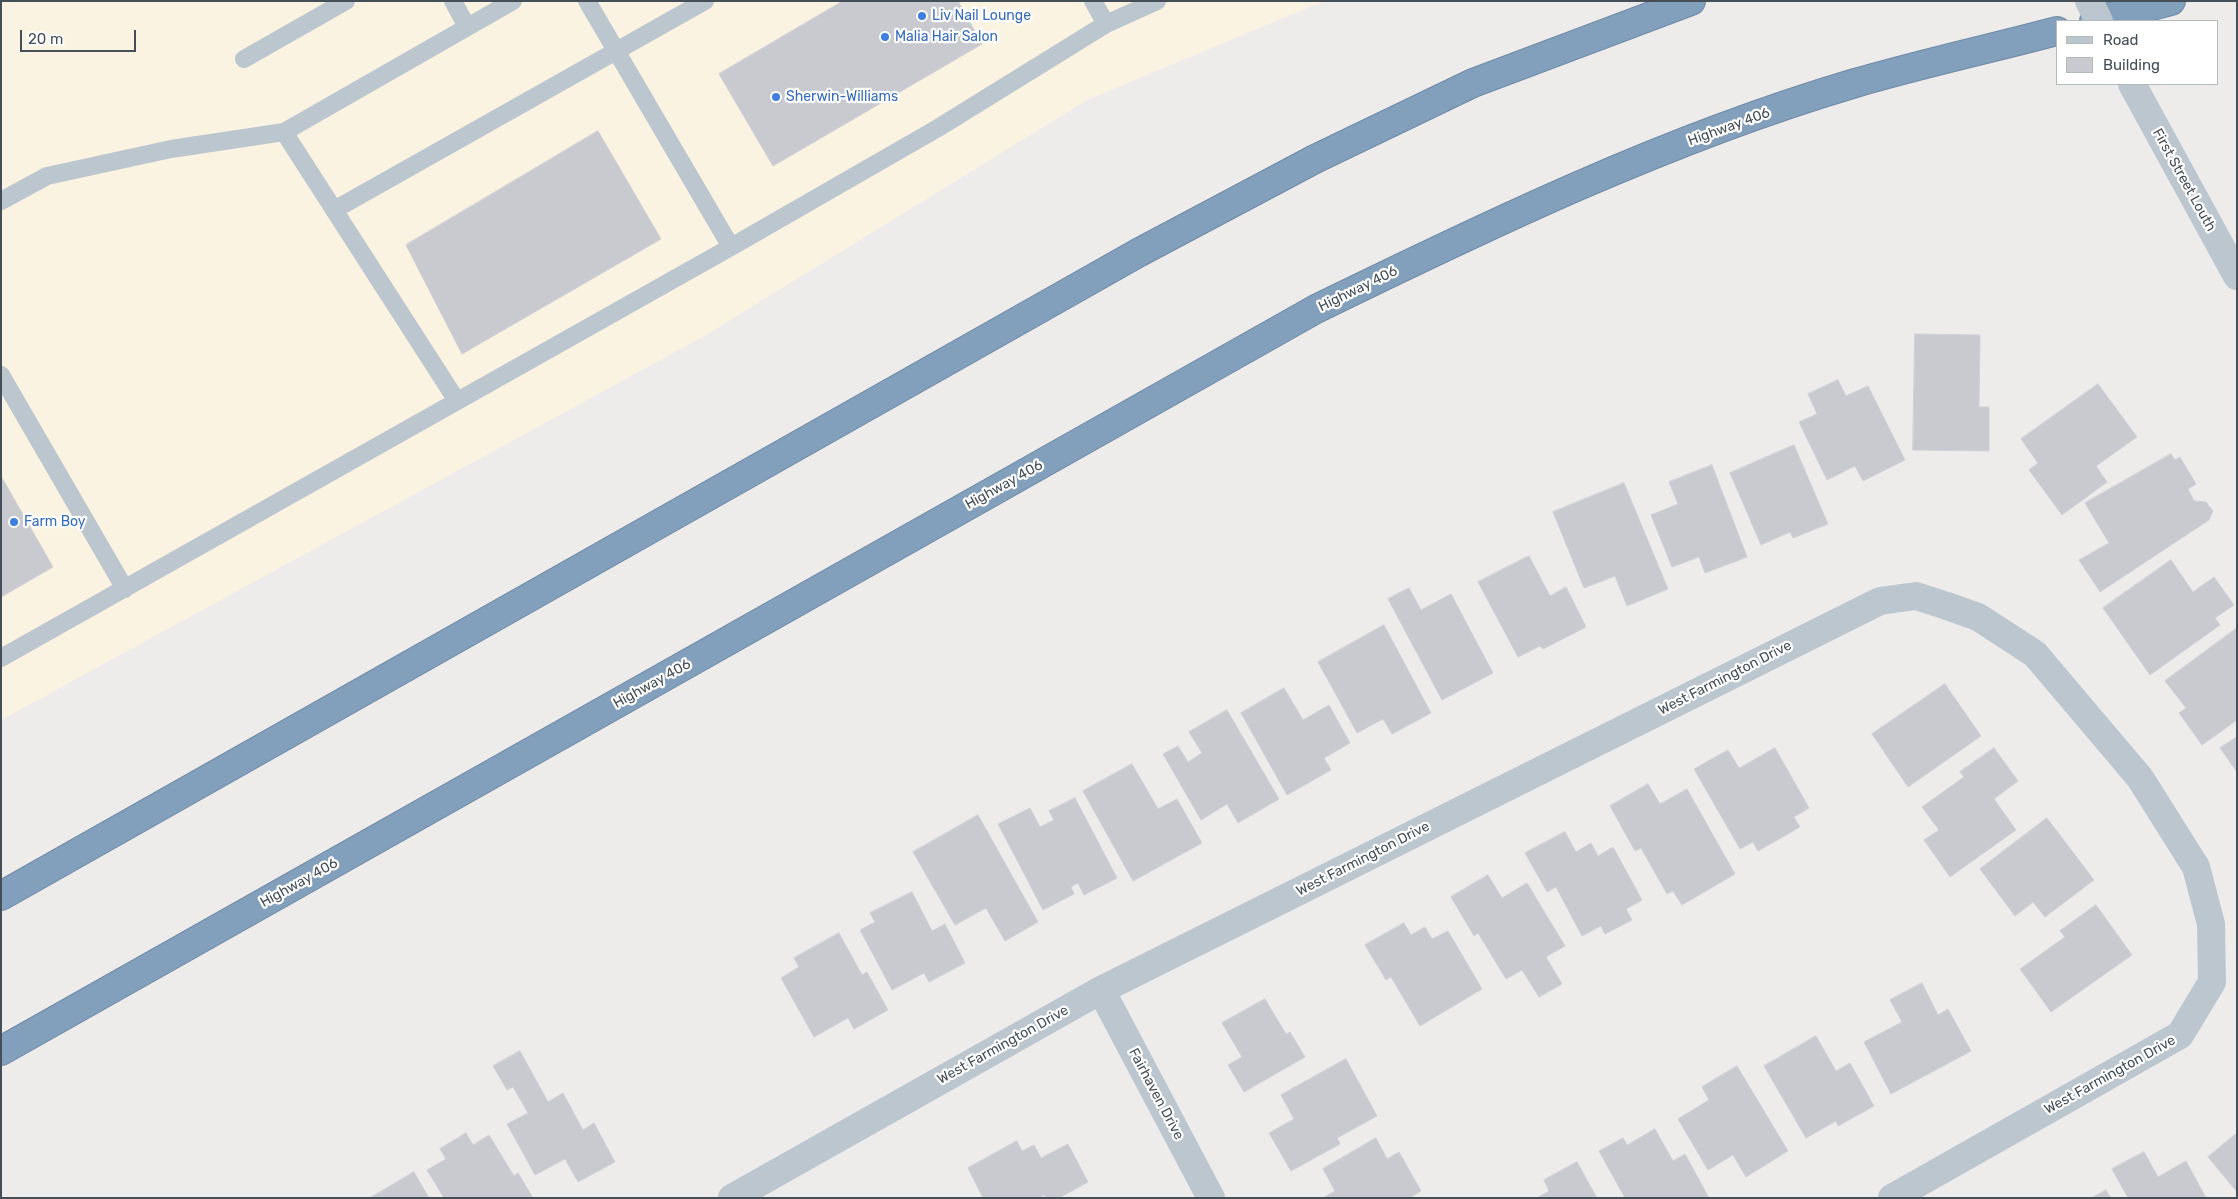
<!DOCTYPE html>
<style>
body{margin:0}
#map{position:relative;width:2238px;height:1199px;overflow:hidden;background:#eeebeb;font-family:Rubik,sans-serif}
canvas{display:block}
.frame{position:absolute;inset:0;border:2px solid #444f58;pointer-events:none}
.legend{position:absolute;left:2056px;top:20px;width:162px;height:65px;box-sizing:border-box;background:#fff;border:1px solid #b4b9bc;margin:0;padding:6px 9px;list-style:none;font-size:15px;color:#444f58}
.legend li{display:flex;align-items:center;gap:10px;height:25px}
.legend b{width:25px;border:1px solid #b4b9bc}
.scale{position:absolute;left:20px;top:30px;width:116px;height:22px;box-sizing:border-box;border:2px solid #444f58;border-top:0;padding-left:6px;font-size:15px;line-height:18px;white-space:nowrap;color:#444f58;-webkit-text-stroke:4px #fff;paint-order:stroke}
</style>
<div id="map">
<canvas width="2238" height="1199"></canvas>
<div class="frame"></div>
<ul class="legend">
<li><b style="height:6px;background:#bcc6ce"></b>Road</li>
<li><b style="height:14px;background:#c8cad0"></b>Building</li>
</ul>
<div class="scale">20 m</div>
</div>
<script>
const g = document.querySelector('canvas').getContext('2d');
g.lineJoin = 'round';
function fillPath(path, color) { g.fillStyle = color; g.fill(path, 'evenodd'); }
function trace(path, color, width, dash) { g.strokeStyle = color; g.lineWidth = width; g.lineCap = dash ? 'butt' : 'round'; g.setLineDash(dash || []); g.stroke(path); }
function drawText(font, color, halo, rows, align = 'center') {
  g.font = font + ' Rubik,sans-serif'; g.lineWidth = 4.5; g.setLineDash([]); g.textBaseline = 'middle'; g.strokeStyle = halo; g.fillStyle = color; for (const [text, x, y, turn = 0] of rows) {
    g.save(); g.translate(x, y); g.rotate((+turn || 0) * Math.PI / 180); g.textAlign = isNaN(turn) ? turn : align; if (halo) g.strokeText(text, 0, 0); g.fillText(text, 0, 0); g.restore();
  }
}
const commercial = new Path2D(`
 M1 1H1324L1087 100 706 335 1 720Z`);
const building = new Path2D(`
 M843 1H958L982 44 773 166 719 74Z
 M598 131 661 239 462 354 406 245Z
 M1915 334 1980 335 1979 407H1989V451L1913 450Z
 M1838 380 1846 396 1868 386 1905 460 1863 481 1855 466 1827 480 1799 422 1817 414 1808 394Z
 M2098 384 2137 437 2096 466 2107 482 2062 515 2029 470 2038 463 2021 439Z
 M1794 445 1828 524 1793 538 1790 532 1761 545 1730 473Z
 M2171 454 2175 460 2180 457 2196 484 2188 489 2194 501 2206 502 2213 511 2209 520 2100 592 2079 560 2109 543 2085 503Z
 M1712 465 1747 557 1705 573 1699 557 1672 567 1651 515 1678 504 1669 482Z
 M1 476 53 567 1 597Z
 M1624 483 1668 589 1627 606 1615 576 1584 588 1553 512Z
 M1529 556 1550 596 1566 587 1586 627 1543 649 1540 646 1518 657 1478 582Z
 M2171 560 2193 592 2214 577 2234 605 2215 618 2220 625 2150 675 2103 608Z
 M1409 588 1421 610 1451 594 1493 673 1442 700 1388 599Z
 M1384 625 1431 713 1392 734 1383 719 1357 733 1318 662Z
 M2237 628V720L2202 745 2179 713 2186 708 2165 681Z
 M1945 684 1981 736 1908 787 1872 734Z
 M1284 688 1303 720 1329 705 1350 743 1324 758 1331 770 1287 795 1241 713Z
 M1227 710 1279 799 1238 823 1227 804 1201 820 1163 754 1178 746 1188 762 1202 753 1189 732Z
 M2237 737V772L2220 748Z
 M1775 748 1809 808 1794 817 1800 827 1758 851 1753 842 1740 849 1694 769 1728 750 1739 768Z
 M1994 748 2018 781 1994 799 2016 830 1950 877 1924 840 1939 830 1922 807 1964 777 1960 772Z
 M1132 764 1158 809 1177 799 1202 843 1133 881 1083 791Z
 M1648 784 1660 804 1687 789 1735 874 1682 905 1673 891 1667 894 1641 848 1635 851 1610 806Z
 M1075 798 1117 878 1084 895 1078 883 1071 887 1074 894 1043 910 998 824 1030 808 1040 827 1054 820 1049 811Z
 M978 815 1038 922 1005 941 986 908 955 925 913 852Z
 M2047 818 2094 880 2045 917 2033 902 2015 916 1980 869Z
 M1565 832 1576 852 1591 843 1598 856 1613 847 1642 900 1626 909 1632 920 1605 934 1601 926 1582 936 1556 887 1547 892 1525 853Z
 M1488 875 1502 898 1527 883 1565 946 1546 957 1562 984 1539 997 1522 970 1506 979 1478 933 1474 936 1451 897Z
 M912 892 932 931 945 924 965 963 929 982 924 973 892 990 860 930 875 922 870 913Z
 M2096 905 2132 955 2051 1012 2020 969 2065 937 2060 931Z
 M1404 923 1411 935 1425 927 1432 939 1448 931 1482 989 1420 1026 1391 977 1386 980 1365 945Z
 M839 933 862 975 867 972 888 1010 854 1029 848 1018 814 1037 781 978 799 967 794 958Z
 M1922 983 1938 1015 1948 1009 1971 1051 1891 1094 1864 1042 1902 1022 1890 1000Z
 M1265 999 1286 1034 1290 1032 1305 1057 1244 1092 1228 1065 1242 1057 1222 1023Z
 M1816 1036 1836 1071 1850 1063 1874 1106 1838 1126 1836 1121 1806 1138 1764 1066Z
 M520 1051 548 1102 563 1093 583 1130 594 1123 615 1162 578 1182 565 1159 535 1175 507 1124 528 1113 513 1087 507 1090 493 1066Z
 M1346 1059 1377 1116 1337 1138 1340 1144 1291 1171 1269 1133 1294 1119 1281 1095Z
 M1737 1066 1788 1151 1746 1177 1733 1155 1708 1170 1678 1119 1709 1100 1702 1087Z
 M1655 1129 1673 1161 1685 1154 1709 1198H1625L1599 1151 1623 1138 1627 1145Z
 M466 1133 473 1145 489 1135 514 1176 518 1173 533 1198H444L427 1170 446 1159 440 1149Z
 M2237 1133V1192L2208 1157Z
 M1376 1138 1387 1159 1399 1152 1421 1191 1410 1198H1323L1335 1191 1323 1169Z
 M1017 1141 1022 1151 1034 1145 1041 1158 1068 1144 1088 1182 1059 1198H1046L1044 1195 1039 1198H983L968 1168Z
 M2144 1152 2158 1177 2186 1161 2206 1198H2128L2112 1169Z
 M1577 1162 1597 1198H1537L1549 1191 1544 1180Z
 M414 1172 429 1198H370Z
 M2106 1190 2111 1198H2092Z`);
const service = new Path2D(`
 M453 1 467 27
 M587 1 731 247 938 128 1106 24 1157 1
 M1093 1 1106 24
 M244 59 346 1
 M284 132 457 401
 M1 201 47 176 171 149 284 132 513 1
 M334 210 705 1
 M1 375 125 589
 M1 658 731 247`);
const minor = new Path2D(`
 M1101 990 1211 1198
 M732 1198 1101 990 1880 601 1916 596 1947 606 1978 617 2035 654 2140 778 2196 867 2211 924 2212 982 2180 1035 1892 1198`);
const tertiary = new Path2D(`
 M2132 84 2237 276`);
const motorway = new Path2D(`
 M2094 21 2171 1
 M1 896 1138 253 1315 159 1473 83 1691 1
 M1 1051 1316 309C1490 224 1667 139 1852 84 1920 64 1989 49 2057 31`);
const tertiaryBridge = new Path2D(`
 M2089 1 2099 21`);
const markers = [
 [922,16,5,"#3f7fe0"],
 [885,37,5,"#3f7fe0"],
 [776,97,5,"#3f7fe0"],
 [14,522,5,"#3f7fe0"]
];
const shopNames = [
 ["Liv Nail Lounge",932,16],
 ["Malia Hair Salon",895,37],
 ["Sherwin-Williams",786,97],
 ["Farm Boy",24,522]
];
const streetNames = [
 ["Highway 406",1729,127,-20],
 ["First Street Louth",2184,180,61],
 ["Highway 406",1358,289,-26],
 ["Highway 406",1004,485,-29],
 ["West Farmington Drive",1725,678,-27],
 ["Highway 406",652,684,-29],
 ["West Farmington Drive",1363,859,-27],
 ["Highway 406",299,883,-29],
 ["West Farmington Drive",1003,1045,-29],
 ["West Farmington Drive",2110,1075,-29],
 ["Fairhaven Drive",1156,1094,62]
];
fillPath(commercial, '#fbf3e2');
fillPath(building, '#c8cad0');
trace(building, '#cfd1d7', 1);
trace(motorway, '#6e8aa6', 30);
trace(service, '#bcc6ce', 18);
trace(minor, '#bcc6ce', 28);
trace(tertiary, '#bcc6ce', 28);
trace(motorway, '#829fbb', 28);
trace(tertiaryBridge, '#bcc6ce', 28);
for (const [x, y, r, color] of markers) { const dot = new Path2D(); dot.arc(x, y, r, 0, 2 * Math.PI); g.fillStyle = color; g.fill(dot); trace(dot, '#fff', 2); }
drawText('14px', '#366cbe', '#fff', shopNames, 'left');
drawText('14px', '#444f58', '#fff', streetNames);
</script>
